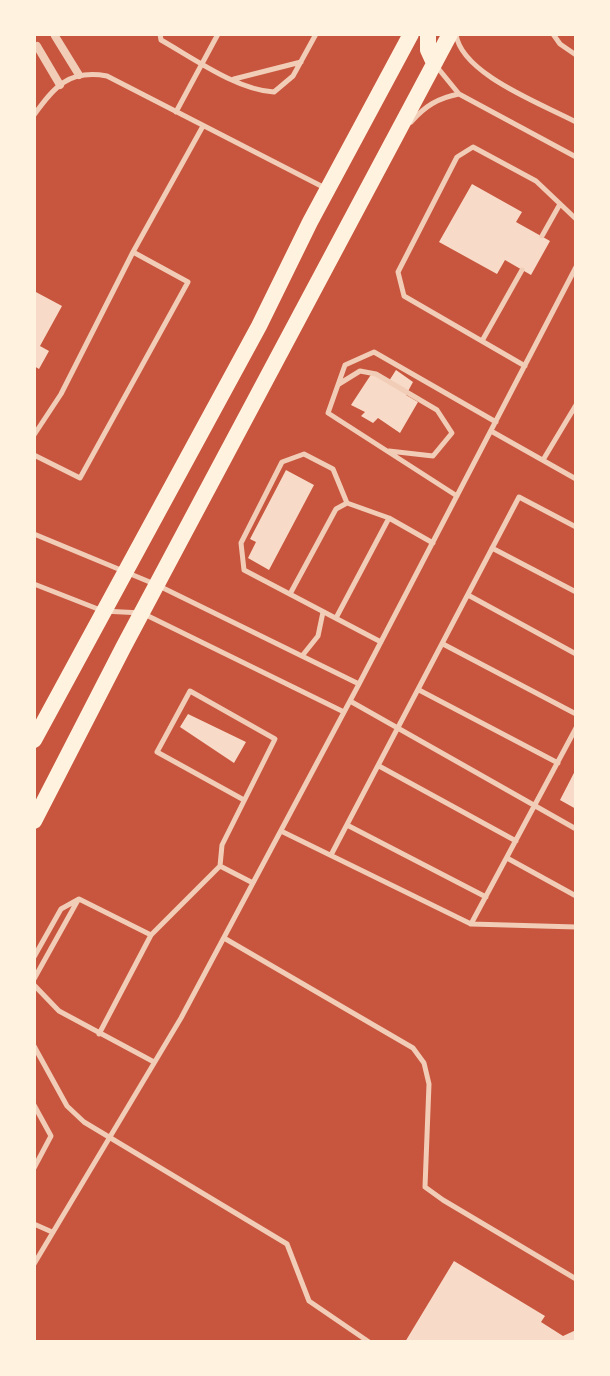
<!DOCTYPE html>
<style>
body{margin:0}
#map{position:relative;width:610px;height:1376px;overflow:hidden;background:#c8553d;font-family:"Space Grotesk",sans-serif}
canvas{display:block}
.frame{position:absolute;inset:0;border:36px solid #fff3e0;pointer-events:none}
</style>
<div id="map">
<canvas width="610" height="1376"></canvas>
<div class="frame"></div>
</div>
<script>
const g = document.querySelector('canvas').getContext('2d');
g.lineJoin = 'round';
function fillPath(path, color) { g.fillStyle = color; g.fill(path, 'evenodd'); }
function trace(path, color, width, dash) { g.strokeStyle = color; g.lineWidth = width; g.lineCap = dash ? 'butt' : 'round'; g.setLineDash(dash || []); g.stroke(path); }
const building = new Path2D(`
 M472 184 522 212 516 222 550 241 531 275 505 260 497 274 439 242Z
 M34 291 62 306 40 346 49 351 39 369 34 366Z
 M396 370 413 382 406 395 418 402 400 433 378 418 373 423 361 416 365 412 351 405 372 373 389 381Z
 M286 470 314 485 269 570 248 558 256 542 250 539Z
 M188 714 246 742 234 763 180 727Z
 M576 769V809L560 800Z
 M454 1261 545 1316 541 1322 563 1336 576 1330V1342H405Z`);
const service = new Path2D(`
 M160 34 161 40C193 58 237 90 274 92L293 76 316 34
 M456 34C461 74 542 104 576 122
 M553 34 560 44 576 55
 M437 67 459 94 576 157
 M234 79 301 62
 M176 112 218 34
 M34 115C54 87 69 69 107 76L325 188
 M411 122C425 106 438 98 459 94
 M542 236 560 204
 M482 341 522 270
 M525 366 404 296 398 272 457 157 473 147 536 181 576 219
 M339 384 360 371 376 374 437 410 452 433 433 456 389 451
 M491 431 576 479
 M34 435 61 394 133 252 203 126
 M34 455 80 478 188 282 133 252
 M543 460 576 405
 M457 496 328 413 345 365 374 352 496 422
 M34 534 157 585 359 684
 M492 548 576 592
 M34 584 103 611 142 613 344 712
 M290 594 336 509 347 503
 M468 595 576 654
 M336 618 389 518
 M381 642 244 570 241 543 282 462 304 454 333 469 347 503 389 518 433 543
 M443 644 576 714
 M302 656 318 636 323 612
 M419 690 558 763
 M350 701 576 829
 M379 766 516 841
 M244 800 157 752 190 691 275 739 222 845 220 866 253 883
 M347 825 486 897
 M281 831 471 924 576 728
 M331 855 519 497 576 527
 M507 858 576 896
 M471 924 576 927
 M224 938 413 1048 424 1063 429 1084 425 1187 443 1200 576 1279
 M34 957 61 909 79 899 151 935
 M34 979 78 900
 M34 985 59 1011 154 1062
 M99 1034 151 935 220 866
 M34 1046 67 1106 84 1122 287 1244 309 1301 369 1342
 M34 1105 51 1136 34 1168
 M34 1224 52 1232
 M34 1264 181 1018 359 684 576 267`);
const minor = new Path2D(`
 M55 36 79 75
 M37 46 60 85`);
const primary = new Path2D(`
 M428 34V50L434 63
 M34 740 259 326 310 222 411 34
 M34 821 124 646 450 34`);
fillPath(building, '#f7dbc8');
trace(service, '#f1ccb7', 5);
trace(minor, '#f1ccb7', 8);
trace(primary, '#fff3e0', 16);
</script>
